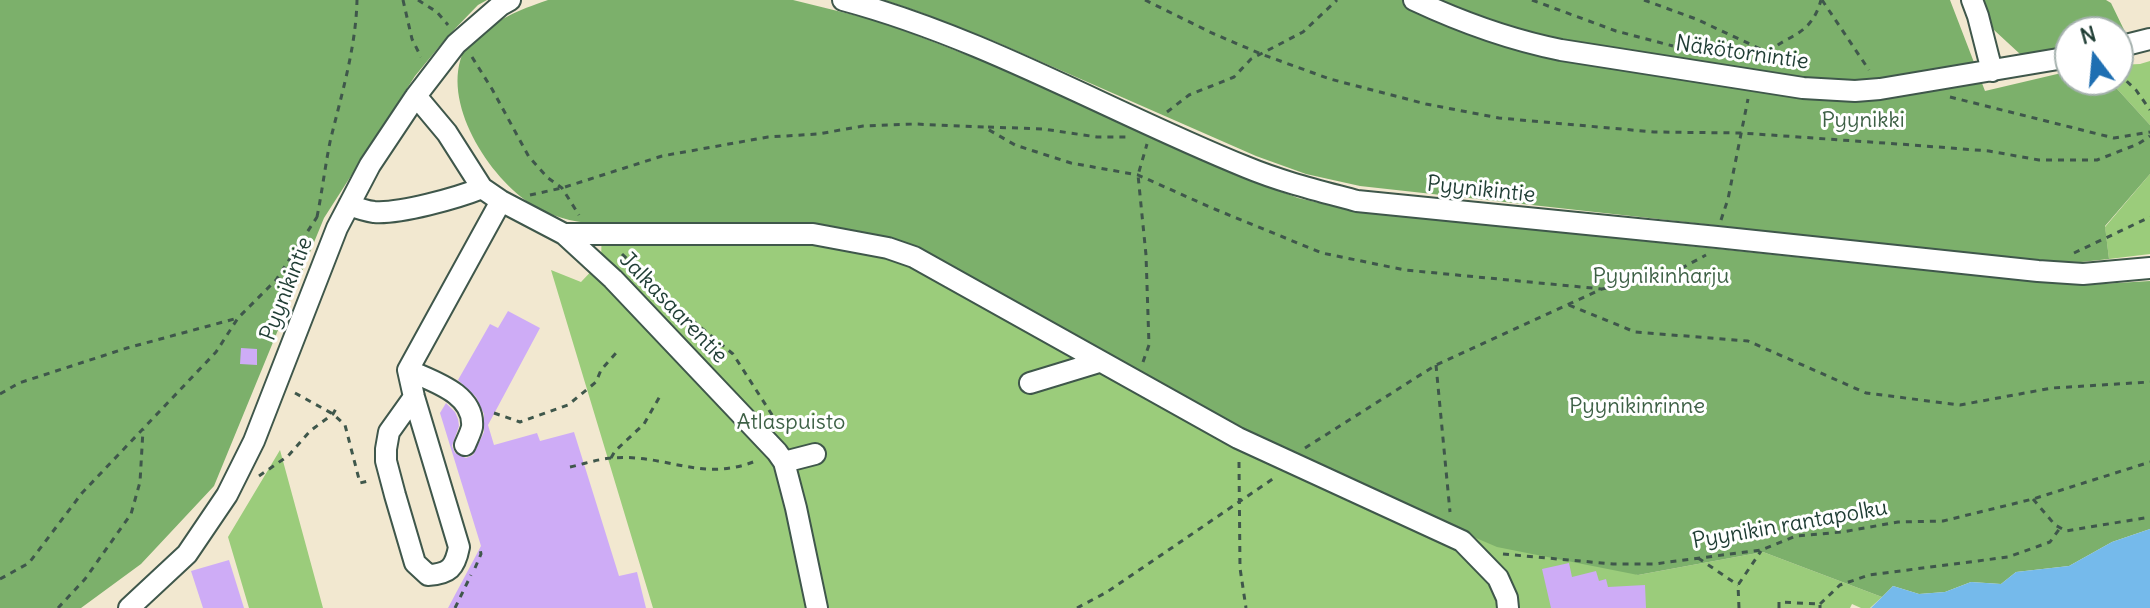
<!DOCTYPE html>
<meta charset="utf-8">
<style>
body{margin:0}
#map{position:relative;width:2150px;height:608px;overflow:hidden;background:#f2e8d0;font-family:Delius,sans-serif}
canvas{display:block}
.north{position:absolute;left:2054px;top:16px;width:80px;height:80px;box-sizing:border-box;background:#fff;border:2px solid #a5b1ae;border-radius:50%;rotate:344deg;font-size:22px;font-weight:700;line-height:32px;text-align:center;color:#1f3d34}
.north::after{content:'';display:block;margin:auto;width:28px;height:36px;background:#1f6fb2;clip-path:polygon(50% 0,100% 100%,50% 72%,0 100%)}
</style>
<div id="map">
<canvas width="2150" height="608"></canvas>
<div class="north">N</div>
</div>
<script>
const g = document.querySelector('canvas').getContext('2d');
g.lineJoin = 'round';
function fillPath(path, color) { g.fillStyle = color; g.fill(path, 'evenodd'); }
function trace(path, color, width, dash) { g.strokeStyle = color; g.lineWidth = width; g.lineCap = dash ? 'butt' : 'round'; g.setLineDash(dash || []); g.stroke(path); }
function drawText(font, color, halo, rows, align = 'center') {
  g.font = font + ' Delius,sans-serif'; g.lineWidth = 6; g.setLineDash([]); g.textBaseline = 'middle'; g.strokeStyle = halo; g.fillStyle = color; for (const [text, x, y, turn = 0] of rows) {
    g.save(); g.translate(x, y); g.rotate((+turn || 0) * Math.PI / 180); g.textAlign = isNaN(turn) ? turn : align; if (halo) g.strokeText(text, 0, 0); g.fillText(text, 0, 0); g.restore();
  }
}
const green = new Path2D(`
 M2150 61V125L2109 80H2118V65L2140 64Z
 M2150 174V254L2109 259 2105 227Z
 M602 225 880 242 1638 575 1763 552 1882 597 1870 608H1861L1852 604 1850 608H653L551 270 581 282 601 261Z
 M280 450 323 608H249L228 537Z`);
const forest = new Path2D(`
 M0 0H487L478 5 447 37 415 76 324 218 214 486 141 564 81 608H0Z
 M548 0H793L870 19 913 34 985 62 1242 177 1298 198 1354 211 2036 282 2084 285 2150 281V529L2112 542 2069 566 2016 572 2001 584 1971 582 1945 592 1919 594 1893 586 1882 597 1763 552 1638 575 1497 547 1224 430 880 242 603 225C579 222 559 220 538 208 493 184 442 107 462 55 464 50 470 45 474 41 499 18 516 11 548 0Z
 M884 0H1950L1985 91 2070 71V80H2109L2150 125V174L2105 226 2109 259 2081 262 2038 261 1360 186 1306 174 1256 156 994 41 920 12Z
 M1978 0H2106L2111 3 2127 36 2118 38V32H2070V47L2020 54 1994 30Z`);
const water = new Path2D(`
 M2150 529V608H1871L1893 586 1919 594 1945 592 1971 582 2001 584 2016 572 2069 566 2112 542Z`);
const building = new Path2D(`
 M508 311 540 328 488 425 494 445 537 433 540 441 574 432 619 576 637 572 646 608H448L481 546 440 413 446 403 455 412 458 419 459 426 452 446 455 453 466 458 473 455 484 432V414L476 397 458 380 490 324 498 328Z
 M241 348 257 349V365L240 364Z
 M229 560 244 608H203L191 571Z
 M1569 563 1572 577 1596 571 1599 581 1606 579 1608 587 1645 585 1646 608H1551L1542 569Z`);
const path = new Path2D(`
 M403 0 412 39 421 57
 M418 0 437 12 448 25
 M1145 0 1212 33 1261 54 1330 79 1426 104 1499 118 1654 132 1742 133 1912 145 1989 151 2039 160H2097L2138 144 2150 136
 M1532 0 1616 31 1673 46
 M1644 0 1696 19 1767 52
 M1822 0 1869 70
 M472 57 492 89 529 157 548 178 562 188 579 215
 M1761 62C1780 32 1809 43 1821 0
 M2118 73 2136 90 2150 110
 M1950 97 2114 138 2150 132
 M1167 112 1189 95 1234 77 1251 59 1303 32 1337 0
 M988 127 1043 129 1097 137H1128
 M530 195 562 188 662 156 768 137 818 134 863 126 915 124 984 127 1015 145 1071 163 1138 175 1212 208 1322 253 1405 270 1602 289
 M317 217C322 192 325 167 330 142 341 96 356 48 357 0
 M1721 220 1728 199 1748 99
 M2074 253 2150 217
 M622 254 681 311 733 354 776 421
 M1569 305 1635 332 1748 341 1866 393 1960 405 2052 388 2150 382
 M1143 362 1149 345 1146 255 1138 175 1147 144
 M1436 365 1450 512
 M295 393 333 414 345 425 360 483 372 480
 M0 394 19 383 127 348 238 318
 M494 413 520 422 568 405 596 382 601 370 616 353
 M1305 448 1436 365 1602 289 1669 275 1706 255
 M611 458 615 451 644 424 660 396
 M1239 462 1240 568 1246 608
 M570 467C584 464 598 459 612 458 665 453 703 484 758 460
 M259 476 288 456 310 431 333 414 338 405
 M2033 499 2055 525 2066 531 2150 517
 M1503 554 1613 564H1654L1761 550 1796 536 1842 532 1898 522 1943 521 2033 499 2150 462
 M1698 558 1738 585
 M475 568 481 554 480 549
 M0 579 29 563 82 493 216 352 238 318 276 280 317 217 320 219
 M1820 604 1840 585 1869 575 2008 557 2050 542 2060 528
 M58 608 85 579 131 514 140 482 143 430
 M455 608 471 575
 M1077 608 1107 592 1277 476
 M1739 608 1738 585 1761 551
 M1779 608V602L1820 604V608`);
const minor = new Path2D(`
 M843 0C985 38 1112 113 1246 167 1282 182 1320 191 1357 201L1717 237 2038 271 2083 274 2150 268
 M1414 0C1461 22 1511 40 1561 50L1803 88 1855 91 1880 89 2070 57
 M1972 0 1978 16 1992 71
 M2118 47 2150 39
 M416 96 447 133 482 188 501 201 564 234 613 279 777 452 784 462 796 508 817 608
 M349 205C357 208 366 211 374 212 400 214 457 198 482 188
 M564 234H813L888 248 914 257 1238 438 1462 541 1498 578 1507 598 1508 608
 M408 370C431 381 475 393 472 427 471 432 467 440 465 445
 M1030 383 1099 362
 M414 397 389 432 386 449V461L395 495 415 563 428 575C449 574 455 568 459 547L414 397 408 370 501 201
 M784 462 815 454
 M129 608 187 554 227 495 254 441 337 228 370 165 416 96 456 44 501 5 510 0`);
const streetNames = [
 ["Näkötornintie",1742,53,8],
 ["Pyynikintie",1481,190,6],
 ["Pyynikintie",287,289,-69],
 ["Jalkasaarentie",673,308,46],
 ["Pyynikin rantapolku",1790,525,-10]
];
const parkNames = [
 ["Pyynikki",1863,121],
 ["Pyynikinharju",1661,277],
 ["Pyynikinrinne",1637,407],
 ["Atlaspuisto",791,423]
];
fillPath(green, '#9bcc7b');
fillPath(forest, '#7cb06b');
fillPath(water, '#75baeb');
fillPath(building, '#ceacf6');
trace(minor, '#3f574b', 24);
trace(path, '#3f574b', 3, [6, 6]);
trace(minor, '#fff', 20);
drawText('22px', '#1f3d34', '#fff', streetNames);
drawText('22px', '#3e6146', '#fff', parkNames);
</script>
